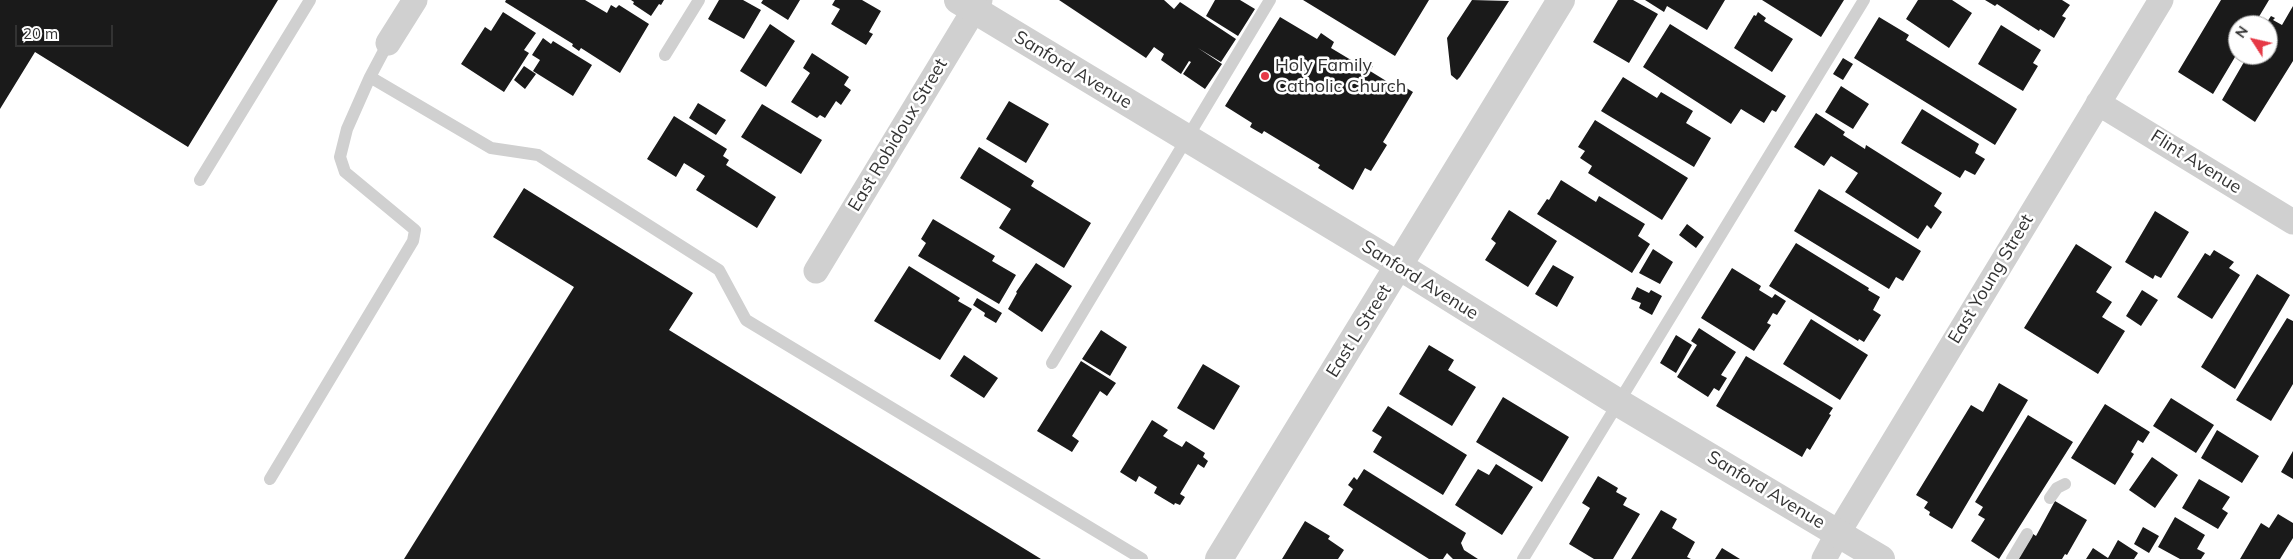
<!DOCTYPE html>
<style>
body{margin:0}
#map{position:relative;width:2293px;height:559px;overflow:hidden;background:#fff;font-family:Mulish,sans-serif}
canvas{display:block}
.north{position:absolute;left:2228px;top:15px;width:50px;height:50px;box-sizing:border-box;background:#fff;border:1px solid #adadad;border-radius:50%;rotate:305deg;font-size:14px;font-weight:700;line-height:20px;text-align:center;color:#333}
.north::after{content:'';display:block;margin:auto;width:18px;height:22px;background:#e63946;clip-path:polygon(50% 0,100% 100%,50% 72%,0 100%)}
.scale{position:absolute;left:15px;top:25px;width:98px;height:22px;box-sizing:border-box;border:2px solid #333;border-top:0;padding-left:6px;font-size:15px;line-height:18px;white-space:nowrap;color:#333;-webkit-text-stroke:4px #fff;paint-order:stroke}
</style>
<div id="map">
<canvas width="2293" height="559"></canvas>
<div class="north">N</div>
<div class="scale">20 m</div>
</div>
<script>
const g = document.querySelector('canvas').getContext('2d');
g.lineJoin = 'round';
function fillPath(path, color) { g.fillStyle = color; g.fill(path, 'evenodd'); }
function trace(path, color, width, dash) { g.strokeStyle = color; g.lineWidth = width; g.lineCap = dash ? 'butt' : 'round'; g.setLineDash(dash || []); g.stroke(path); }
function drawText(font, color, halo, rows, align = 'center') {
  g.font = font + ' Mulish,sans-serif'; g.lineWidth = 5; g.setLineDash([]); g.textBaseline = 'middle'; g.strokeStyle = halo; g.fillStyle = color; for (const [text, x, y, turn = 0] of rows) {
    g.save(); g.translate(x, y); g.rotate((+turn || 0) * Math.PI / 180); g.textAlign = isNaN(turn) ? turn : align; if (halo) g.strokeText(text, 0, 0); g.fillText(text, 0, 0); g.restore();
  }
}
const building = new Path2D(`
 M0 0H278L188 147 35 52 0 109Z
 M506 0H585L607 13 611 5 616 8 619 5 649 24 620 73 581 48 579 51 572 46 573 44 505 2Z
 M631 0H664L661 5 659 4 651 16 633 4 634 2Z
 M719 0H743L761 10 744 39 708 19Z
 M763 0H800L788 20 761 3Z
 M835 0H862L881 11 869 32 873 34 866 45 831 24 840 9 832 5Z
 M1059 0H1164L1174 9 1180 2 1236 39 1221 62 1198 48 1222 64 1205 89 1183 74 1191 62 1189 61 1181 74 1161 60 1164 54 1154 47 1146 58Z
 M1215 0H1240L1255 9 1238 36 1206 16Z
 M1303 0H1429L1395 56Z
 M1472 0 1509 1 1460 77 1457 80 1451 75 1447 38Z
 M1618 0H1633L1658 14 1629 63 1593 42Z
 M1645 0H1725L1707 30 1667 6 1664 12Z
 M1762 0H1844L1821 37Z
 M1918 0H1952L1972 13 1949 48 1906 19Z
 M1985 0H2062L2070 5 2062 16 2066 18 2054 38 2040 29 2039 31 1997 4 1995 6Z
 M2221 0H2269L2254 25H2238V52L2213 94 2178 72Z
 M2293 6V61L2255 122 2222 100 2248 55H2268V25H2265L2271 16 2275 18 2273 20 2282 25Z
 M503 12 536 33 524 50 529 53 504 92 461 64 485 27 491 31Z
 M1758 12 1766 18 1764 21 1793 39 1772 72 1734 48 1754 15 1756 16Z
 M1280 17 1317 39 1321 33 1334 42 1331 48 1356 63 1360 58 1373 66 1370 71 1396 87 1398 83 1413 92 1383 142 1387 145 1371 171 1365 168 1353 190 1318 168 1320 165 1264 131 1262 134 1250 127 1252 123 1225 106Z
 M1879 17 1909 35 1906 40 2017 109 1995 145 1854 58Z
 M770 24 795 41 766 87 740 71Z
 M1670 24 1786 96 1776 112 1772 110 1764 123 1741 109 1731 124 1643 67Z
 M2001 25 2041 50 2033 63 2038 66 2023 91 1978 64Z
 M543 38 551 44 553 41 592 65 573 96 533 71 540 60 532 55Z
 M812 53 849 77 844 85 851 90 841 105 836 101 825 118 820 115 817 118 791 102 810 73 803 68Z
 M1843 58 1853 64 1843 80 1833 74Z
 M524 66 536 74 525 89 514 80Z
 M1623 77 1657 98 1661 92 1693 111 1686 123 1711 138 1694 167 1601 111Z
 M1841 86 1869 104 1853 129 1825 112Z
 M1009 101 1049 124 1026 163 986 139Z
 M698 103 726 120 716 135 689 118Z
 M762 104 822 140 801 174 741 137Z
 M1922 109 1979 144 1975 153 1985 159 1975 175 1965 170 1960 178 1901 143Z
 M1816 113 1845 132 1843 135 1865 149 1866 145 1942 193 1934 206 1942 212 1931 229 1927 225 1918 239 1845 192 1858 173 1831 156 1824 166 1794 147Z
 M674 116 727 149 723 156 729 160 726 165 776 197 757 228 696 190 705 176 684 163 676 177 647 159Z
 M1595 120 1688 178 1662 220 1588 173 1592 166 1580 158 1585 151 1578 147Z
 M979 147 1034 181 1031 186 1091 223 1064 268 999 228 1011 209 960 178Z
 M1561 180 1596 202 1599 196 1645 224 1638 236 1650 244 1632 273 1537 214 1547 199 1549 200Z
 M524 188 693 293 669 330 1041 559H404L574 287 493 237Z
 M1819 189 1921 251 1903 281 1896 277 1889 289 1794 231Z
 M1509 210 1557 241 1528 287 1485 260 1496 243 1491 239Z
 M2155 211 2189 232 2161 278 2155 275 2153 279 2125 262Z
 M933 219 995 256 992 261 1016 275 999 304 918 256 926 243 921 239Z
 M1687 224 1704 237 1696 248 1679 235Z
 M1796 243 1869 288 1868 290 1880 297 1873 310 1881 315 1864 342 1859 339 1858 341 1769 286Z
 M2076 244 2112 267 2096 292 2112 302 2102 317 2125 331 2098 374 2024 328Z
 M1653 249 1673 262 1660 284 1639 273Z
 M2214 250 2234 262 2229 268 2240 275 2212 319 2177 297 2205 253 2210 256Z
 M1036 263 1072 286 1042 332 1008 309 1017 293 1016 292Z
 M1553 265 1574 277 1557 307 1535 294Z
 M909 266 960 298 958 301 972 309 940 360 874 321Z
 M1732 268 1761 286 1759 290 1772 298 1775 294 1786 301 1777 315 1773 313 1767 323 1771 325 1754 351 1701 318Z
 M2257 274 2290 295 2235 389 2201 367Z
 M1637 287 1649 293 1651 290 1662 296 1652 315 1639 308 1641 303 1631 299Z
 M2142 290 2158 300 2141 326 2126 316Z
 M977 298 1002 313 996 323 984 316 985 313 973 305Z
 M2287 318 2293 321V384L2271 421 2236 400Z
 M1811 319 1868 355 1840 400 1783 364Z
 M1699 328 1736 352 1721 375 1727 378 1719 391 1714 388 1708 397 1677 377 1697 345 1691 341Z
 M1101 330 1127 347 1110 376 1082 359Z
 M1676 335 1692 345 1676 373 1660 363Z
 M1429 345 1454 360 1448 370 1476 387 1452 426 1399 394Z
 M964 355 998 378 984 398 950 376Z
 M1746 356 1833 408 1829 414 1831 415 1810 450 1807 448 1802 457 1716 406Z
 M1081 361 1116 383 1107 396 1100 391 1072 436 1079 441 1072 452 1037 431Z
 M1203 364 1240 386 1214 430 1177 408Z
 M1999 383 2028 400 1952 529 1929 515 1930 512 1924 508 1928 502 1916 495 1971 405 1983 412Z
 M1503 397 1569 437 1542 482 1476 442Z
 M2171 398 2214 425 2196 453 2153 426Z
 M2105 404 2150 432 2143 443 2138 440 2131 452 2134 454 2115 485 2071 458Z
 M1388 406 1467 455 1443 495 1373 452 1382 437 1372 431Z
 M2028 415 2073 442 1999 559 1971 541 1985 519 1978 515 1983 507 1975 502Z
 M1152 420 1168 430 1163 436 1182 447 1186 441 1205 453 1203 457 1208 461 1204 468 1198 464 1180 494 1185 497 1180 505 1175 503 1174 505 1154 493 1157 487 1139 476 1136 482 1120 472Z
 M2217 430 2259 456 2242 483 2201 458Z
 M2293 451V479L2281 472Z
 M2152 457 2178 475 2155 508 2129 490Z
 M1496 464 1533 487 1502 535 1455 505 1478 469 1489 475Z
 M1364 469 1466 533 1461 543 1464 550 1478 559H1453L1447 553 1443 559H1429L1343 505 1353 489 1348 485 1354 477 1357 480Z
 M1598 476 1618 488 1616 492 1627 498 1623 505 1640 514 1613 559H1594L1569 544 1590 508 1582 503Z
 M2199 479 2230 497 2222 509 2228 513 2218 529 2182 508Z
 M2055 501 2087 520 2067 555 2065 554 2062 559H2018L2033 534 2036 536Z
 M1661 510 1677 519 1672 528 1695 542 1687 557 1691 559H1631Z
 M2278 514 2293 523V538L2280 559H2240L2261 523 2269 528Z
 M2175 517 2205 535 2197 549 2205 553 2201 559H2180L2158 547Z
 M1305 521 1330 536 1328 539 1344 550 1338 559H1282Z
 M2143 527 2159 536 2149 553 2134 544Z
 M2118 540 2138 553 2134 559H2086L2093 548 2108 558Z
 M1722 548 1740 559H1715Z`);
const service = new Path2D(`
 M388 43 370 77 491 148 538 155 719 270 746 320 1142 559
 M665 55 699 0
 M200 180 310 0
 M1052 363 1270 0
 M270 479 413 241 415 230 345 172 340 157 347 129 370 77
 M2050 498 2057 488 2065 484
 M1523 559 1864 0
 M2012 559 2027 534`);
const minor = new Path2D(`
 M388 43 415 0
 M2098 103 2293 222
 M816 271 980 0
 M1824 559 1838 533 2161 0`);
const tertiary = new Path2D(`
 M958 0 1399 266 1619 403 1881 559
 M1219 559 1561 0`);
const markers = [
 [1265,76,5,"#e63946"]
];
const poiNames = [
 ["Holy Family",1275,66],
 ["Catholic Church",1275,87]
];
const streetNames = [
 ["Sanford Avenue",1073,70,31],
 ["East Robidoux Street",898,135,-59],
 ["Flint Avenue",2196,162,32],
 ["East Young Street",1991,279,-59],
 ["Sanford Avenue",1420,280,32],
 ["East L Street",1359,331,-58],
 ["Sanford Avenue",1766,490,31]
];
fillPath(building, '#1a1a1a');
trace(service, '#d0d0d0', 12);
trace(minor, '#d0d0d0', 25);
trace(tertiary, '#d0d0d0', 28);
for (const [x, y, r, color] of markers) { const dot = new Path2D(); dot.arc(x, y, r, 0, 2 * Math.PI); g.fillStyle = color; g.fill(dot); trace(dot, '#fff', 2); }
drawText('18px', '#333', '#fff', poiNames, 'left');
drawText('18px', '#333', '#fff', streetNames);
</script>
